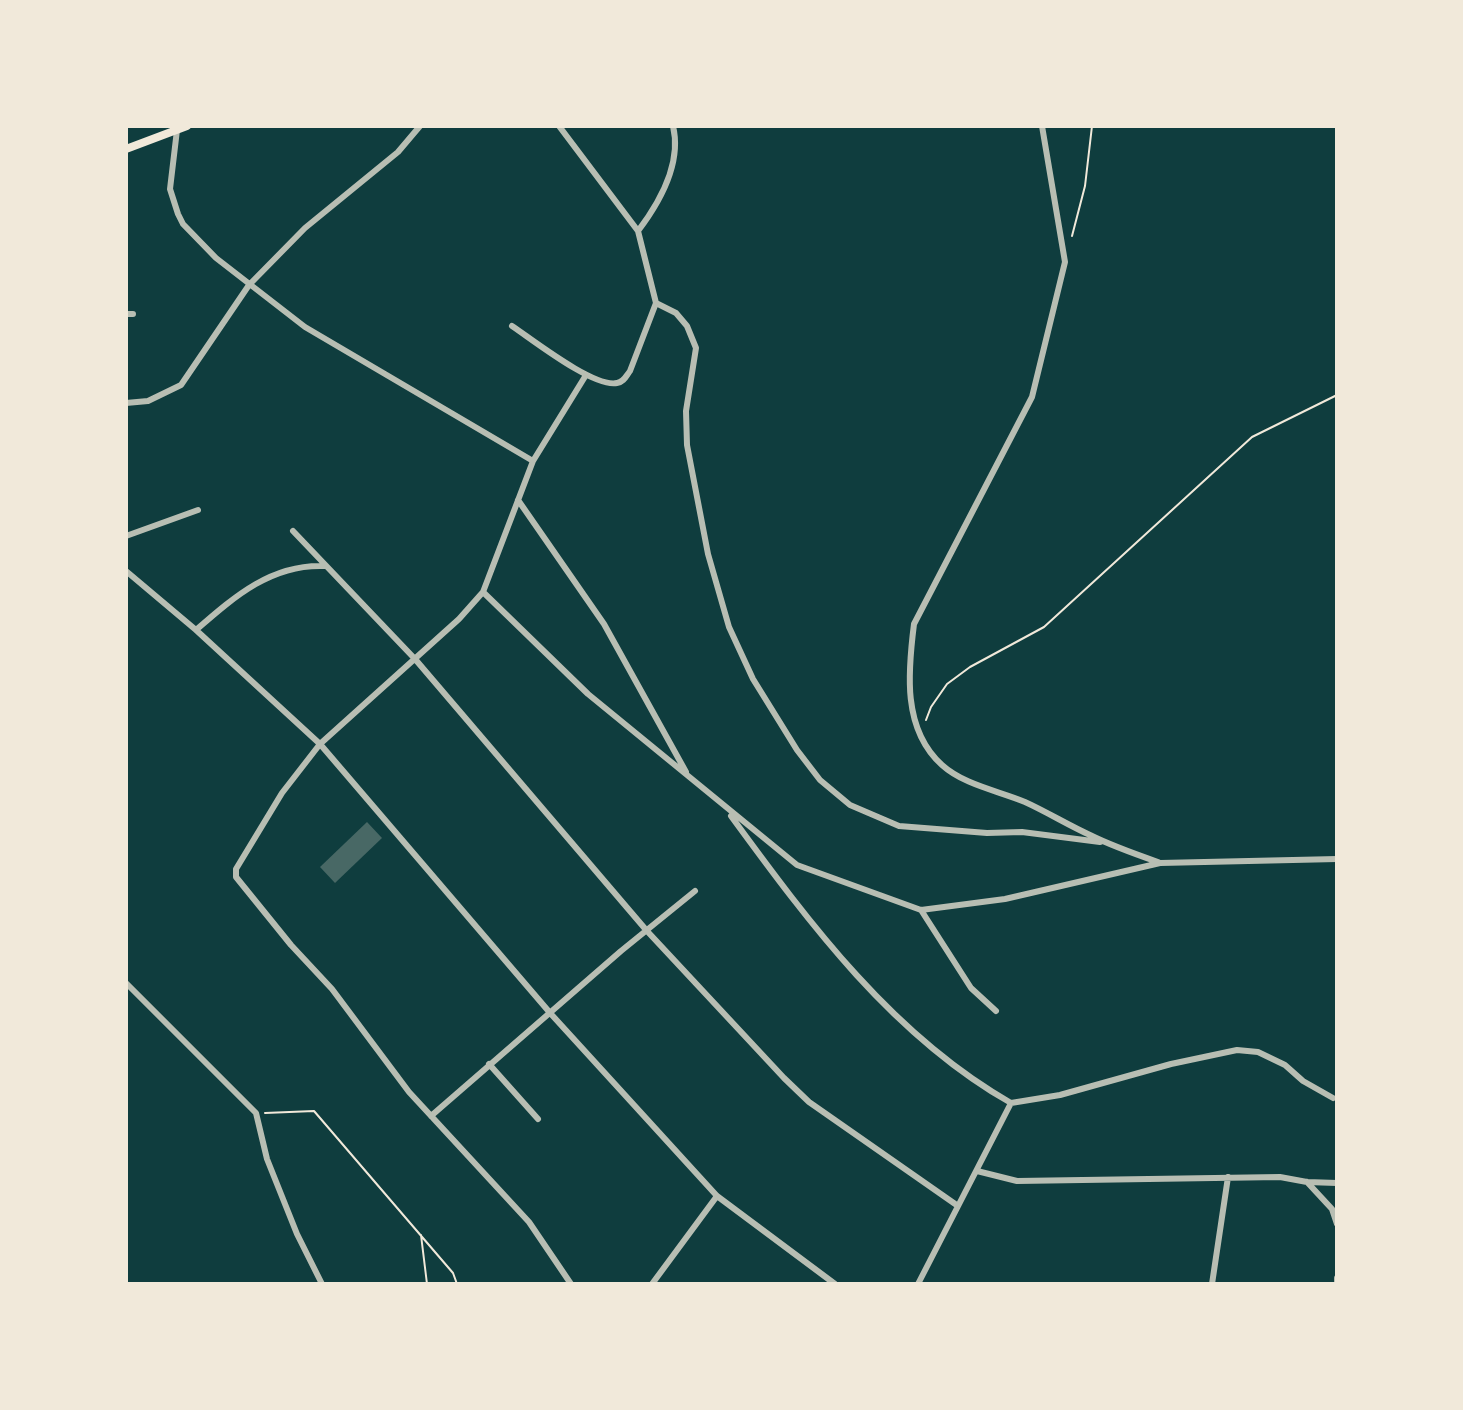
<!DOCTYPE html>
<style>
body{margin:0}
#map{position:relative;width:1463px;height:1410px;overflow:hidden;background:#0f3d3e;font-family:Barlow,sans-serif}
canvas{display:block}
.frame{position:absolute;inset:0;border:128px solid #f1e9da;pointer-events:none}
</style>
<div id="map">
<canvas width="1463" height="1410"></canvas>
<div class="frame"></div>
</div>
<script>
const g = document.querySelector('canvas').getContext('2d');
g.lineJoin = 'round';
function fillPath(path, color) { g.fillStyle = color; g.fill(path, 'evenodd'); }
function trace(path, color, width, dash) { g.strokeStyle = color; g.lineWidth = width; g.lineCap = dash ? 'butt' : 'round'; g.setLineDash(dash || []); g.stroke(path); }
const building = new Path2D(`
 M367 822 382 838 335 883 320 867Z`);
const path = new Path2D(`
 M1072 236 1085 186 1092 126
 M926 720 931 707 947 684 970 667 1044 627 1252 437 1337 395
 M265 1113 314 1111 453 1273 457 1284
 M421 1235 427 1284`);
const minor = new Path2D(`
 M559 126 638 231 656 303
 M1042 126 1065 262 1032 397 914 624C908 671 902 729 942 765 964 785 999 791 1025 802 1047 812 1068 825 1090 835 1112 846 1135 854 1158 862
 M177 130 170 189 178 214 183 224 216 258 305 327 533 461
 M638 231C660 202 682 163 673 126
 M656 303 676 313 687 326 696 348 686 411 687 445 708 554 729 627 753 679 797 750 820 780 850 805 899 826 987 833 1022 832 1100 842
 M126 314H133
 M512 326C533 340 594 388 617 383 624 382 626 376 630 371L656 303
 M126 403 148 401 181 385 249 285 305 228 398 152 420 126
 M518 500 604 624 686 772
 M293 531 415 659 647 931 784 1078 809 1102 958 1206
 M126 536 198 510
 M126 571 196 630 320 744 551 1014 717 1196 835 1284
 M483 592 588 694 797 865 921 910 1005 899 1160 863 1337 859
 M196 630C234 597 271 564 324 566
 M731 816C810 924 893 1036 1011 1103
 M921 910 971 988 996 1011
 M126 983 256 1113 267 1159 297 1234 322 1284
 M489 1064 538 1119
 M1011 1103 1060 1095 1171 1064 1237 1050 1258 1052 1285 1065 1303 1081 1333 1098
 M431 1116 621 951 695 891
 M977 1171 1017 1181 1280 1177 1307 1182 1337 1183
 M1307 1182 1332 1209 1337 1224
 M571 1284 529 1222 409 1092 332 989 291 945 236 877V869L282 793 320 744 459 619 483 592 533 461 586 375
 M652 1284 717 1196
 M918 1284 1011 1103
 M1212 1284 1228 1177
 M1337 1284V1278`);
const secondary = new Path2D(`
 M126 149 187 126`);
fillPath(building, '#486865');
trace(path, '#f1e9da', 2);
trace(minor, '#b8beb3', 6);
trace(secondary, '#f1e9da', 8);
</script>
